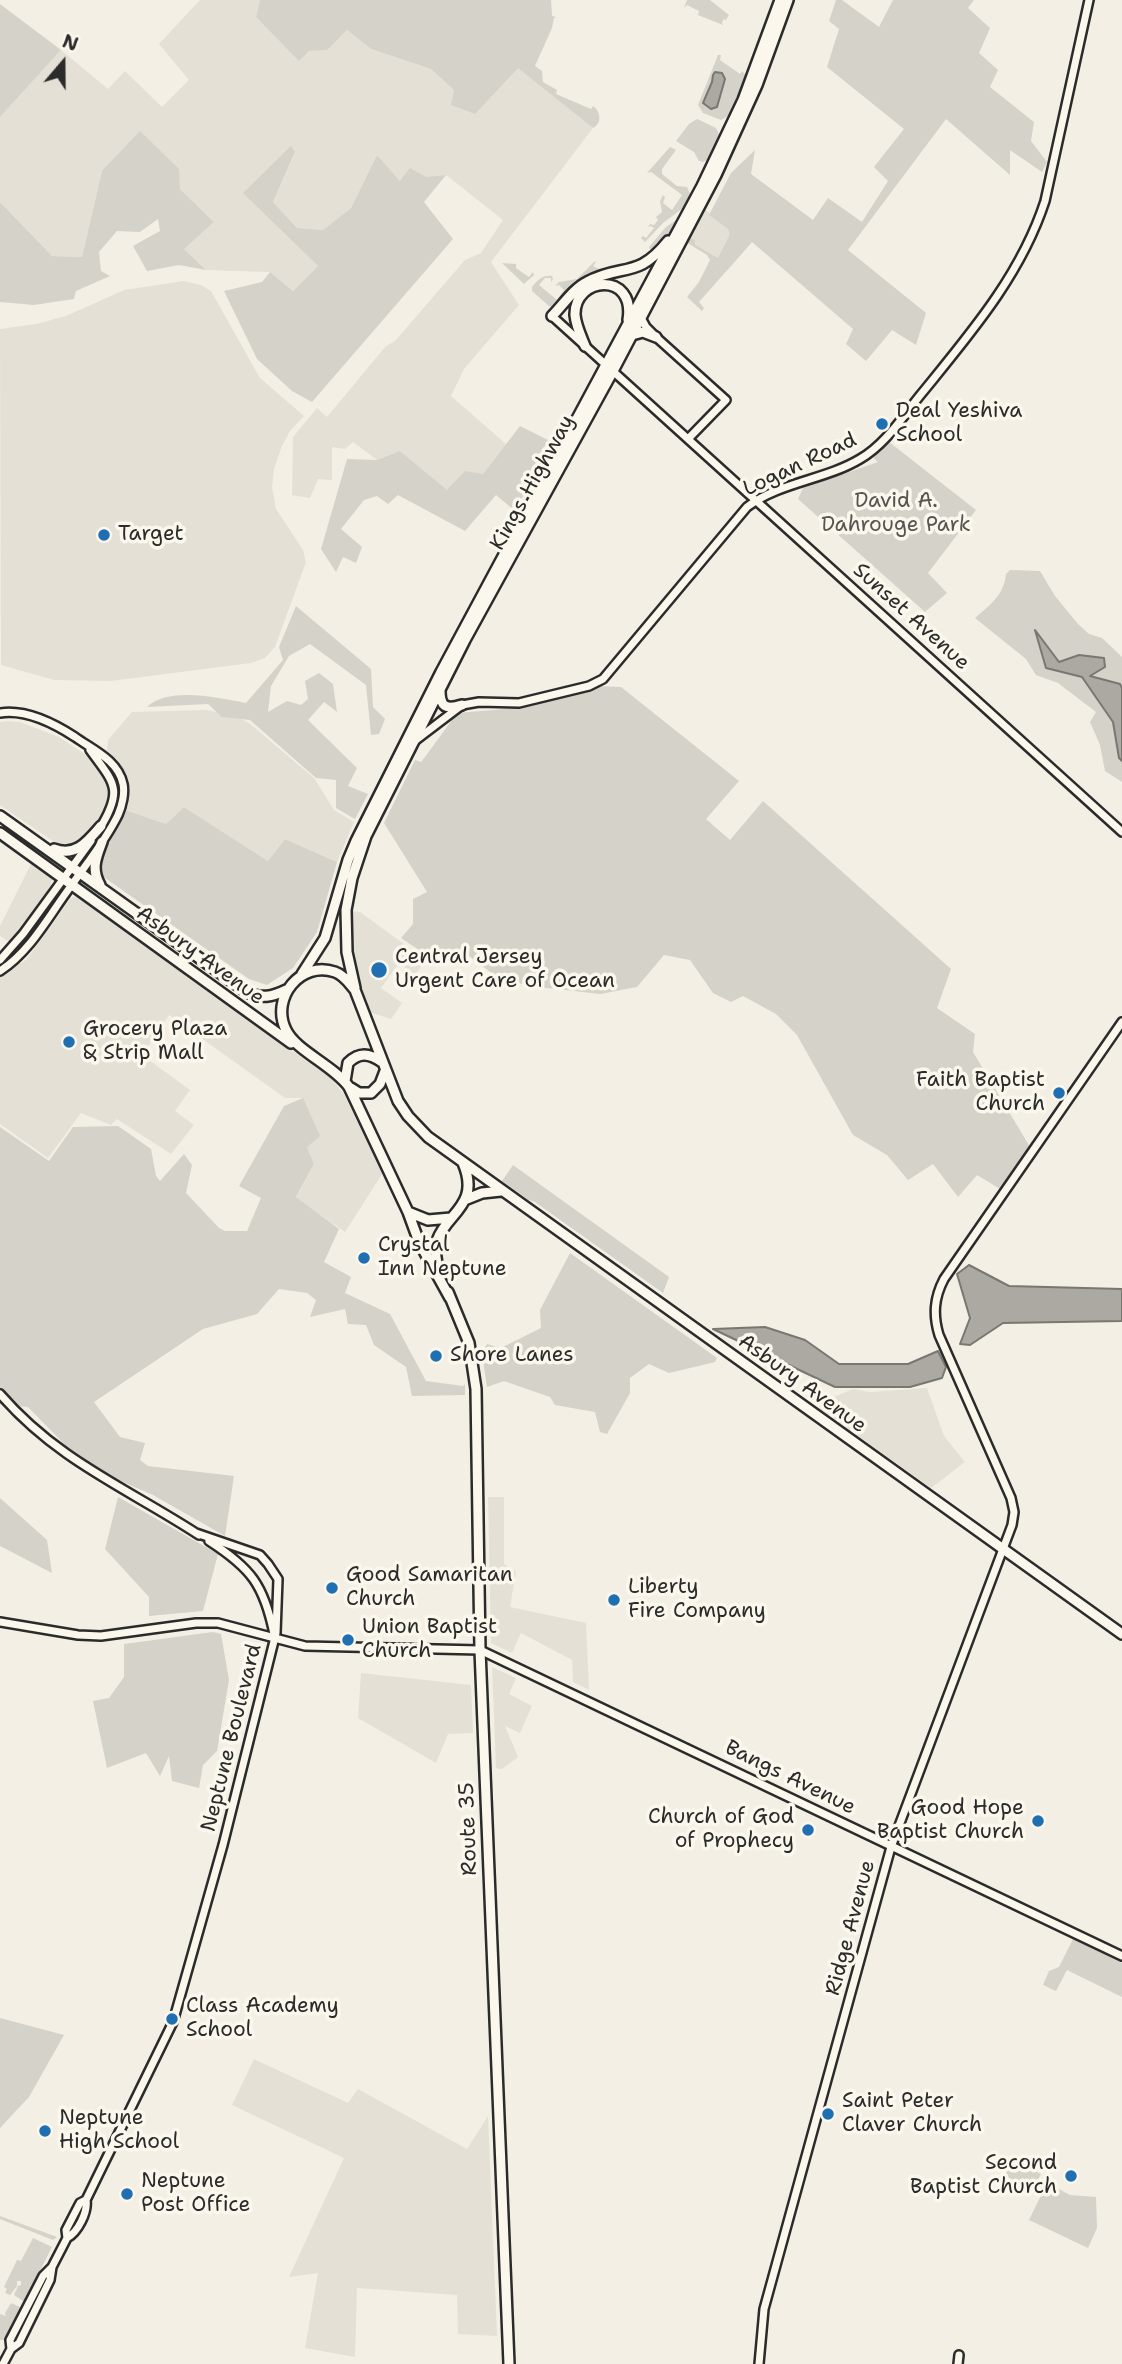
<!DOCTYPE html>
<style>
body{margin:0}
#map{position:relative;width:1122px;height:2364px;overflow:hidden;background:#f3efe4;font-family:"Shantell Sans",sans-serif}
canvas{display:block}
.north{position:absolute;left:28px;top:28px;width:70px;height:70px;-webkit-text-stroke:5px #fbf7ec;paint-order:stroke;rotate:20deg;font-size:19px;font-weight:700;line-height:28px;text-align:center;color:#2b2b2b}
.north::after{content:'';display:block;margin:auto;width:24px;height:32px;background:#2b2b2b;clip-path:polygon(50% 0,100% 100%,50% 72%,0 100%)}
</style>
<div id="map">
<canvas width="1122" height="2364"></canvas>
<div class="north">N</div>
</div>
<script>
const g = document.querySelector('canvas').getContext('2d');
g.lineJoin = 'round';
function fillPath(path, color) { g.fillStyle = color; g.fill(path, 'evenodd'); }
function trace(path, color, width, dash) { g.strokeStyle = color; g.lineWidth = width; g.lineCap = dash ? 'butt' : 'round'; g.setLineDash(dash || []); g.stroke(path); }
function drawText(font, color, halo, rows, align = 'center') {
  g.font = font + ' "Shantell Sans",sans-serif'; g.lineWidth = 7; g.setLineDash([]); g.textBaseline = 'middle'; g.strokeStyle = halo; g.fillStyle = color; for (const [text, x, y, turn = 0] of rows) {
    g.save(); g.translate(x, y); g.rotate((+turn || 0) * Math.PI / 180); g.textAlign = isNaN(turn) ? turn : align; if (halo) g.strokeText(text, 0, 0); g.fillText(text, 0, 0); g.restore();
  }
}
const built = new Path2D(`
 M200 0H260L256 17 299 60 309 51 327 49 347 30 371 49 431 69 454 90 518 67 593 128 491 262 519 305 464 369 451 396 506 444 483 474 447 491 400 451 377 460 353 442 345 449 332 447V480L318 479 310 498 292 495 293 437 317 408 327 417 385 347 396 340 465 260 481 253 503 220 446 175 400 181 377 155 351 208 323 230 297 228 273 202 295 153 244 193 318 266 293 291 270 272 206 270 184 249 214 222 180 189 102 171 82 257 52 256 0 202V117L61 50 108 89 125 71 162 107 189 80 159 44Z
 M704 209 752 242 726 272 708 255 686 242Z
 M184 281 201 285 211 291 260 378 304 416 290 431 282 446 274 469 272 487 276 509 303 550 306 562 275 647 265 658 251 663 111 681 54 680 1 665 0 329 36 324 66 316 124 290Z
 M206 710 233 715 249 723 314 778 334 810 354 822 337 862 285 839 268 861 184 807 166 824 125 810 130 789 125 774 107 750 108 740 132 712Z
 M7 721 20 722 59 737 86 755 107 775 111 793 108 809 79 845 63 848 0 805V722Z
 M32 862 52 877 51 885 18 936 11 943 0 936V926Z
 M75 896 331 1078 343 1093 384 1171 345 1232 296 1198 314 1164 307 1147 303 1098H285L169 1015 142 1055 190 1090 175 1111 194 1125 171 1154 117 1119 111 1125 81 1113 48 1158 0 1124V977L27 959 70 899Z
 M351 911 360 912 426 960 415 975 399 963 381 988 402 1003 391 1019 369 1012 361 993 353 962Z
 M927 1388 944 1436 965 1462 931 1488 820 1409 829 1399 853 1389 870 1392Z
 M488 1497H504V1564L516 1571 510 1607 586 1623 589 1690 573 1682 572 1660 521 1633 512 1653 491 1643Z
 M492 1667 516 1678 509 1694 532 1706 520 1733 505 1726 518 1757 502 1769 496 1768Z
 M361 1673 471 1685 473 1733 448 1734 436 1763 358 1718Z
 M254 2059 348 2103 358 2089 467 2149 488 2116 497 2336 458 2334 457 2295 357 2288 355 2357 305 2348 318 2273 289 2277 344 2158 232 2105Z`);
const green = new Path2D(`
 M260 0H551L552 16 556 17 554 18 552 28 535 66 542 71 543 82 557 90 556 94 591 109 593 106C601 111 602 124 593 128L518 68 475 114 451 105 454 90 431 69 371 49 347 30 327 50 309 51 299 61 256 17Z
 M687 0H710L729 15 726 20 724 19 722 22 723 25 698 15 699 11 687 5 684 8Z
 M836 0H842L879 27 893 0H974L968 8 990 28 979 53 998 70 990 87 1034 122 1031 141 1047 162 1042 172 1010 150V175L946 119 848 250 926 313 916 345 892 330 866 361 846 344 853 329 752 242 699 302 704 308 702 311 687 297 699 282 710 260 707 255 686 242 690 238 695 240V245L718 258 730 234 728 229 709 215 731 173 755 150 751 174 813 220 828 198 862 222 888 181 874 167 904 129 827 67 839 29 829 21Z
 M0 4 61 50 0 117Z
 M718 55H721L720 60 740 74 742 71 747 76 731 114 721 120 703 113 698 105Z
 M697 119 716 128 720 136 710 159 703 162 699 161 694 152 676 141 689 124Z
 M140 131 179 169 180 189 214 222 184 249 206 270 179 265 147 271 133 246 160 231 158 219 140 232 117 231 99 252 101 271 110 276 76 291 74 299 34 305 0 302V202L52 256 82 257 102 171Z
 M291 146 295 152 273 202 297 228 323 230 351 208 377 155 400 181 410 168 426 177 446 175 424 202 453 239 312 402 292 391 257 359 224 291 262 282 270 272 293 291 318 266 243 193Z
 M670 147 676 150 662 169V174L677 186 687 187 691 196 683 208 663 223 645 242 641 238 643 236 646 238 654 228 651 226 648 227 650 224 654 225 658 220 656 217 662 212 660 201 663 195 665 197 663 203 672 210 682 195 651 172 647 173Z
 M679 218 665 241 649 258 593 275 554 308 549 306 532 291V287C538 280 542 275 552 276L553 279 551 282V278H545L539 285 557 300 564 290 559 285 555 286 559 282 577 279 595 261 596 262 593 266 601 270 640 260 651 251 649 247 666 227Z
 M502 263 516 264V268L529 277 533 272 534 275 524 284Z
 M520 426 552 442 515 511 496 495 465 531 398 495 388 504 377 496 364 500 341 529 362 547 356 563 343 557 336 572 321 549 347 459 377 460 400 451 447 490 465 471 483 474Z
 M884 438 976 510 928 573 947 593 925 612 798 499 803 488 878 462 868 453Z
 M1010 570 1040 571 1055 596 1078 624 1089 634 1102 638 1122 657V688L1119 684 1089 676 1079 655 1059 662 1037 632 1046 668 1082 677 1113 722 1119 758 1122 761V782L1105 771 1100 745 1090 722 1096 712 1058 683 1036 675 1026 659 975 618C990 605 1004 595 1006 574Z
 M296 606 371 669 373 707 385 719 379 734 371 735 366 685 310 644 289 656 271 686 268 712 287 701 301 705 308 699 305 681 319 673 333 684 337 712 324 702 308 720 357 768 348 786 368 794 355 819 336 808V780L316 778 250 720 222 717 208 704 147 707C169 686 219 698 246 703L283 660 279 647Z
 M597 686 621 687 739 781 706 819 730 840 763 801 951 969 937 1008 975 1034 973 1052 1033 1152 1005 1192 977 1175 958 1197 933 1164 908 1180 887 1155 853 1135 797 1035 776 1014 743 996 731 1002 713 993 690 960 664 955 637 987 600 994 530 986 498 978 460 949 434 960 401 938 413 924V899L427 892 384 823 415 760 421 762 425 757 457 713 517 708 518 702Z
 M184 807 268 861 285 839 337 862 317 932 293 968 267 985 249 979 98 873 96 867 125 810 166 824Z
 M303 1098 320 1136 307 1147 314 1164 296 1197 339 1229 324 1262 351 1277 345 1293 390 1314 426 1381 463 1386 465 1384V1395L412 1396 406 1367 374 1345 366 1325 348 1324 345 1309 310 1317 316 1300 307 1293 279 1289 257 1314 203 1329 94 1402 120 1437 145 1443 140 1460 148 1466 234 1476 225 1536 153 1495 70 1459 74 1454 28 1407 0 1404V1127L49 1161 73 1127 118 1126 151 1149 156 1176 160 1181 184 1154 192 1165 186 1193 219 1228 225 1231H247L261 1198 239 1186 284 1106Z
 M513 1165 669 1277 663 1293 535 1202 529 1200 502 1181Z
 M570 1253 717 1358 715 1362 669 1373 649 1364 630 1378V1393L607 1434 600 1432 595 1412 555 1405 550 1397 504 1381 487 1387 482 1354 487 1344 501 1348 541 1328 540 1310Z
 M118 1497 218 1554 203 1611 149 1616V1597L105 1549Z
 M0 1498 47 1540 52 1573 0 1546Z
 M213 1632 221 1634 229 1680 217 1751 203 1765 199 1788 172 1781 169 1756 160 1776 146 1753 107 1768 93 1701 109 1698 124 1677V1644Z
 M1073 1939 1122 1963V1997L1067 1970 1056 1991 1043 1985 1049 1971 1059 1967Z
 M0 2018 64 2035 29 2097 0 2128Z
 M1014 2156 1029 2164 1028 2168 1041 2174 1033 2189 1005 2176Z
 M1047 2183 1070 2195 1096 2197 1097 2228 1088 2248 1029 2220Z
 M0 2216 57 2237 53 2240 0 2219Z
 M33 2238 52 2247 25 2300 23 2301 14 2295 18 2286 21 2285V2281H17V2286L10 2295 5 2293 7 2289 4 2287 17 2260 21 2261Z
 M11 2303 20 2307V2310L5 2340H0V2314L6 2316 5 2313Z`);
const water = new Path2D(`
 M715 72 722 73 725 79 717 107 711 109 703 103 712 82 713 75Z
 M1035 630 1059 662 1079 655 1104 658 1105 667 1090 676 1120 684 1122 688V761L1119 758 1113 722 1082 677 1046 668Z
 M969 1265 1009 1286 1122 1289V1321L1003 1323 970 1345 960 1344 970 1318 957 1274Z
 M765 1327 805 1340 839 1364H908L938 1351 946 1367 942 1378 910 1387H835L713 1329Z`);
const minor = new Path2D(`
 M552 316 1122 832
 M641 318 646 327 656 337 726 400 688 439
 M0 713C25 709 55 724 75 737 93 750 118 760 123 784 125 793 122 806 118 815 106 840 87 863 71 886 49 915 31 951 0 971
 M416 740 462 705 479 702 519 703 589 686 603 679 747 507C780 482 825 480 860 459 886 444 903 416 922 393 970 334 1021 275 1045 201L1089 0
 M90 750C114 783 124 789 100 828
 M0 960 23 934 91 841
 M0 1394C58 1461 127 1488 199 1535
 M209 1541C251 1568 264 1585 274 1634
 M0 1622 78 1635 101 1636 196 1623H218L305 1646 480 1650 1122 1956
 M67 2238C78 2232 88 2212 86 2200
 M11 2349 10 2340 43 2276 52 2267
 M3 2364 11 2349 19 2343 50 2280 52 2267 67 2238 66 2230 80 2203 86 2200 173 2022 223 1845 276 1633 278 1579 268 1564 260 1555 196 1533
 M759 2364 764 2309 891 1847 1012 1525 1014 1512 1011 1498 939 1335C933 1315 934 1298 944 1279L1122 1022
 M958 2364 959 2355`);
const major = new Path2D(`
 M552 316C563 305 573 289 587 282 622 263 637 280 668 241
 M632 335 643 332 656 337
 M585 346C581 336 576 326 575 315 574 276 636 271 628 320
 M440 690C440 707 446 710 462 705
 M0 816 247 992C261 999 272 997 286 990
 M0 833 291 1043
 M54 849C76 857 87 842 101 826
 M100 885C91 869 96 858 102 842
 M302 974 325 938 348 860 356 841 441 672 702 186 743 100 780 0
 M355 988 347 952 346 910 352 878 366 836 465 640 613 371 716 175 757 85 788 0
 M345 1081 348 1063C359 1052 369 1053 382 1062
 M351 1088 359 1093H371L380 1084 385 1071
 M467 1199 482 1193 501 1191
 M408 1212 428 1220 451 1218
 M440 1273C418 1215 487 1219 463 1163
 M448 1292 469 1343 476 1389 480 1650 509 2364
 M450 1298 419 1242 408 1212 349 1087C333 1065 296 1051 286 1030 270 998 301 960 335 972 344 975 349 983 355 990L398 1101 408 1116 428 1137 1122 1634`);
const markers = [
 [882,424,7,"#1f6fb2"],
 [104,535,7,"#1f6fb2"],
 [379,970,9,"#1f6fb2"],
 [69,1042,7,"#1f6fb2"],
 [1059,1093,7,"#1f6fb2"],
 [364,1258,7,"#1f6fb2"],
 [436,1356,7,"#1f6fb2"],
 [332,1588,7,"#1f6fb2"],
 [614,1600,7,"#1f6fb2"],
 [348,1640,7,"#1f6fb2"],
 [1038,1821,7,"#1f6fb2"],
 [808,1830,7,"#1f6fb2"],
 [172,2019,7,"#1f6fb2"],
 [828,2114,7,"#1f6fb2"],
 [45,2131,7,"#1f6fb2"],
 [1071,2176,7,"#1f6fb2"],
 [127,2194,7,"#1f6fb2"]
];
const poiNames = [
 ["Deal Yeshiva",896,412],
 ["School",896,436],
 ["Target",118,535],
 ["Central Jersey",395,958],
 ["Urgent Care of Ocean",395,982],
 ["Grocery Plaza",83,1030],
 ["& Strip Mall",83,1054],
 ["Faith Baptist",1045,1081,"right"],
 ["Church",1045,1105,"right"],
 ["Crystal",378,1246],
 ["Inn Neptune",378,1270],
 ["Shore Lanes",450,1356],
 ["Good Samaritan",346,1576],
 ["Church",346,1600],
 ["Liberty",628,1588],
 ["Fire Company",628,1612],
 ["Union Baptist",362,1628],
 ["Church",362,1652],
 ["Good Hope",1024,1809,"right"],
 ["Baptist Church",1024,1833,"right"],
 ["Church of God",794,1818,"right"],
 ["of Prophecy",794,1842,"right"],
 ["Class Academy",186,2007],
 ["School",186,2031],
 ["Saint Peter",842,2102],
 ["Claver Church",842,2126],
 ["Neptune",59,2119],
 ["High School",59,2143],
 ["Second",1057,2164,"right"],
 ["Baptist Church",1057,2188,"right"],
 ["Neptune",141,2182],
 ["Post Office",141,2206]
];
const streetNames = [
 ["Logan Road",800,465,-25],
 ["Kings Highway",533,483,-61],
 ["Sunset Avenue",911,617,42],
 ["Asbury Avenue",200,956,36],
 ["Asbury Avenue",802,1384,36],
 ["Neptune Boulevard",232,1738,-76],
 ["Bangs Avenue",790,1778,26],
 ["Route 35",469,1829,-92],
 ["Ridge Avenue",851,1928,-75]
];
const parkNames = [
 ["David A.",896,502],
 ["Dahrouge Park",896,526]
];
fillPath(built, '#e4e0d6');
fillPath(green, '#d5d2c9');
fillPath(water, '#aca9a2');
trace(water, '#787772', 2);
trace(minor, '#2b2b2b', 12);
trace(major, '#2b2b2b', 14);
trace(minor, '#fbf7ec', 7);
trace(major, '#fbf7ec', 9);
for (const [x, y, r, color] of markers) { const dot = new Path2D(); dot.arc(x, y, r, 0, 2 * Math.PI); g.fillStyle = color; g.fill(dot); trace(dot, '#fbf7ec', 2.5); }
drawText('21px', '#2b2b2b', '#fbf7ec', poiNames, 'left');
drawText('21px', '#2b2b2b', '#fbf7ec', streetNames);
drawText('21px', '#565552', '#fbf7ec', parkNames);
</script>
